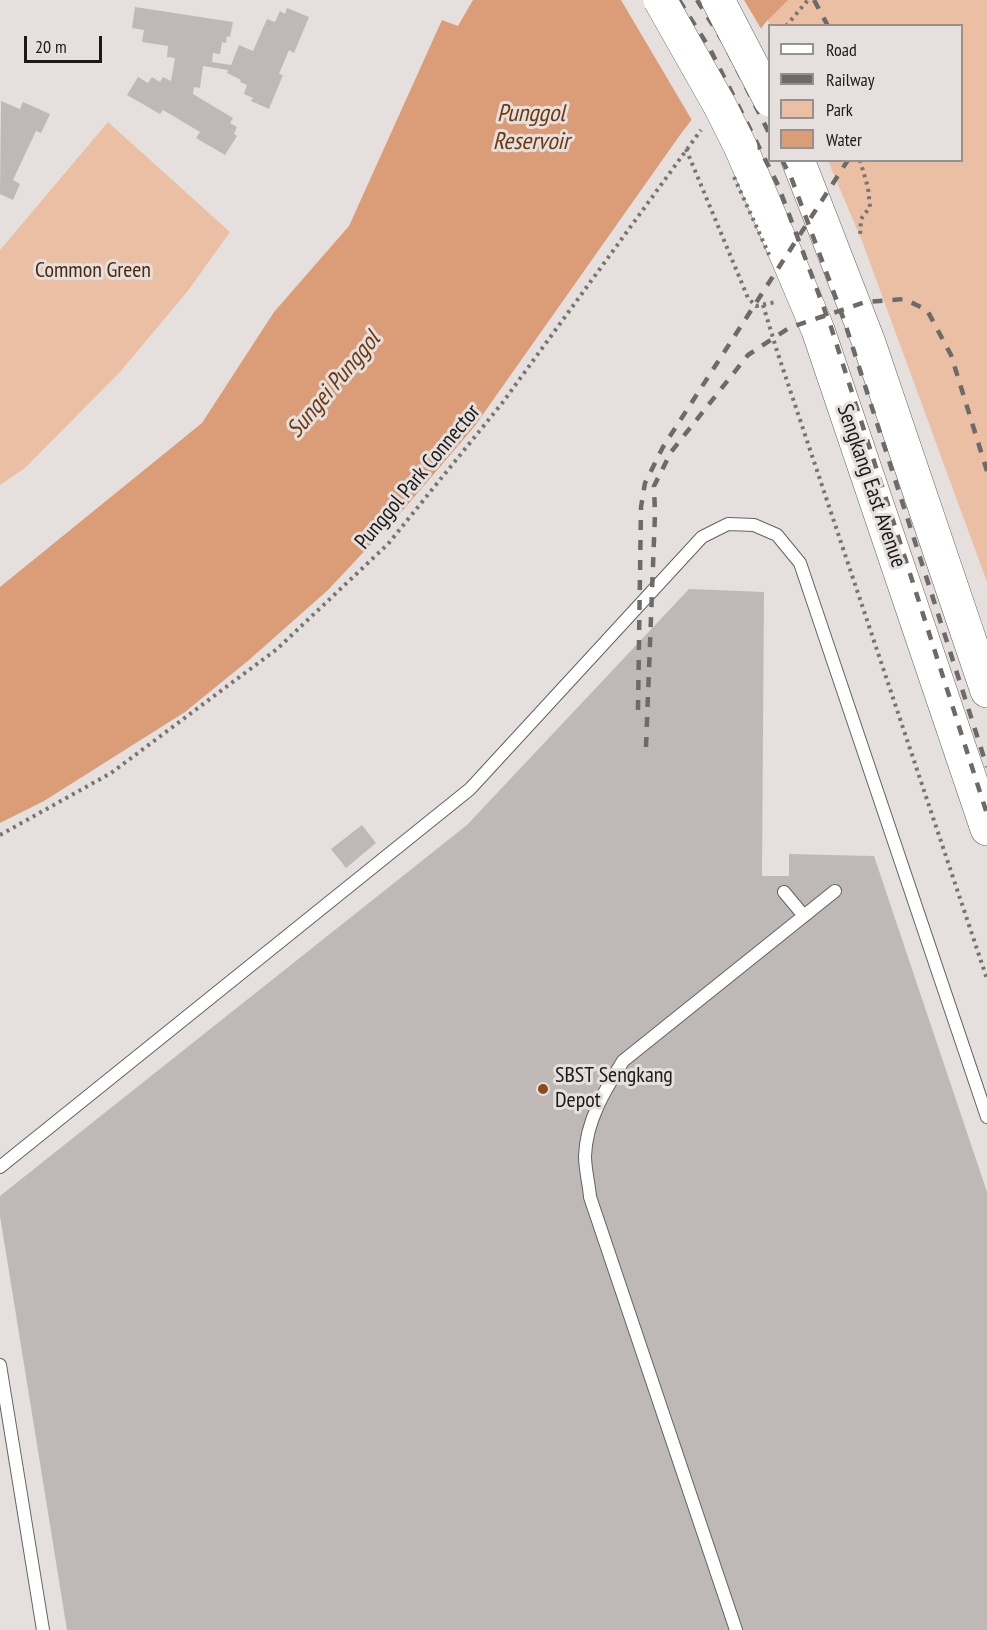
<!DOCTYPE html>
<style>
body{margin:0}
#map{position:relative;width:987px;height:1630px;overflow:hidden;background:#e5e0de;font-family:"PT Sans Narrow",sans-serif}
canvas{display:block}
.legend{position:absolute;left:768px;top:24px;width:195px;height:138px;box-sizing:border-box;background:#e5e0de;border:2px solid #95918f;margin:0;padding:8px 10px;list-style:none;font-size:18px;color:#1c1a19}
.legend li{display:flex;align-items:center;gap:12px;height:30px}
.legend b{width:30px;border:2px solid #95918f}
.scale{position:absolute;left:24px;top:36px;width:78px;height:27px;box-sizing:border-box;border:3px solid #1c1a19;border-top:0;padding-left:8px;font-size:18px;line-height:21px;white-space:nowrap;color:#1c1a19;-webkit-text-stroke:4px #e5e0de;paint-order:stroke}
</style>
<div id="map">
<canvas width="987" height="1630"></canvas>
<ul class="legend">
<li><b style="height:8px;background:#fff"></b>Road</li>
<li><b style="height:8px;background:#6d6a68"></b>Railway</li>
<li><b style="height:16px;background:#ebbfa4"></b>Park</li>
<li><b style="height:16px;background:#da9d78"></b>Water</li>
</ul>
<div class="scale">20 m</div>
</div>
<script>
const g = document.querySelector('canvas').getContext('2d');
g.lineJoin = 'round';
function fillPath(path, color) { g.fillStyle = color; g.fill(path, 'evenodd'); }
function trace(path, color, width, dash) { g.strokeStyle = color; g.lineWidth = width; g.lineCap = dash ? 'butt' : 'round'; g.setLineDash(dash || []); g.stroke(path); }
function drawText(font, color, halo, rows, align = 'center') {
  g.font = font + ' "PT Sans Narrow",sans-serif'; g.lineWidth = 6; g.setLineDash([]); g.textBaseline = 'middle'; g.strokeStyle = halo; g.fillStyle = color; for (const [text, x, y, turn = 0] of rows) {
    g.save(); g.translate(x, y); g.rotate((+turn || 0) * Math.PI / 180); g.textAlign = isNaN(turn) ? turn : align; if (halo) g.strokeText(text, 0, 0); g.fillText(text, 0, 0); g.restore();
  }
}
const green = new Path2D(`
 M757 0H987V582L862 241 828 161 962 160V26L770 25Z
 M108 122 230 232 187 292 120 372 25 468 0 485V250Z`);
const water = new Path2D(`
 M473 0H788L766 22 680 135 474 427 404 509 328 590 249 660 185 712 44 801 0 823V587L202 423 274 312 349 226 442 20 458 26Z`);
const pier = new Path2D(`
 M621 0H744L763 32 693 122Z`);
const building = new Path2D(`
 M135 7 233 22 230 37 227 36 226 43 222 42 220 54 213 53 212 62 231 65 239 45 253 51 267 19 275 22 280 11 285 14 287 8 309 17 294 53 289 50 279 74 283 75 269 109 251 101 253 98 244 94 247 85 240 82 241 80 227 73 228 70 203 66 200 88 194 87 193 94 233 118 230 123 237 127 234 134 237 136 225 155 196 138 200 132 163 110 160 114 127 95 138 77 148 83 152 77 160 82 163 77 171 81 175 58 167 57 168 46 142 42 144 30 132 28Z
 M1 101 20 109 23 102 50 114 41 133 36 131 13 180 20 184 13 200 0 194Z
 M689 589 764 592 762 876H789V854L874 856 987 1192V1630H67L0 1216V1196L467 825Z
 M362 825 376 843 346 868 331 849Z`);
const path = new Path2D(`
 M786 26 808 0
 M686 149 748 298 756 306 776 302
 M860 160 868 188 870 207 861 219 860 236
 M763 305 777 351 987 979
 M0 835 111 773 277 649 388 544 503 402 701 130`);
const service = new Path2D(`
 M784 892 804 916
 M0 1167 470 789 702 537 728 524 754 525 777 535 800 563 987 1117
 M0 1365 43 1630
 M736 1630 590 1197C589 1184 585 1169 585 1156 586 1121 605 1090 623 1061L835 891`);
const secondary = new Path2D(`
 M741 148 818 330 987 829
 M798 160 869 343 987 691`);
const rail = new Path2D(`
 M679 0 710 49 778 185 831 327 987 814
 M697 0 724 43 770 135
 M814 0 828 26
 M782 160 791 177 844 320 987 767
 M638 710 641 507 645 483 663 447 848 160
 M646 747 655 514 654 486 671 452 748 355 789 328 865 302 904 299 927 310 951 355 987 471`);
const pathBridge = new Path2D(`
 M734 177 771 259`);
const secondaryBridge = new Path2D(`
 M660 0 720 106 741 148
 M718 0 770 100`);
const markers = [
 [543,1089,6,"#8c4919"]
];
const parkNames = [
 ["Common Green",93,271]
];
const streetNames = [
 ["Punggol Park Connector",418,477,-50],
 ["Sengkang East Avenue",871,486,71]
];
const poiNames = [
 ["SBST Sengkang",555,1076],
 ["Depot",555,1101]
];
const waterNames = [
 ["Punggol",531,114],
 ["Reservoir",531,142],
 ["Sungei Punggol",334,385,-50]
];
fillPath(green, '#ebbfa4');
fillPath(water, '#da9d78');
fillPath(pier, '#e5e0de');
fillPath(building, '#beb9b7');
trace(service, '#65625f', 14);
trace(secondary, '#65625f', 34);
trace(path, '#787473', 4, [3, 4.5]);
trace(service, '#fff', 12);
trace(secondary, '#fff', 33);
trace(rail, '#6d6a68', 4.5, [10, 10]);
trace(secondaryBridge, '#65625f', 34, []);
trace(pathBridge, '#787473', 4, [3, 4.5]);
trace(secondaryBridge, '#fff', 33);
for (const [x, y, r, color] of markers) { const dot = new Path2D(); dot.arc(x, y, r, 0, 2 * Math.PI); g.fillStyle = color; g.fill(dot); trace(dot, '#e5e0de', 2); }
drawText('22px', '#4e270a', '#e5e0de', parkNames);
drawText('22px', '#1c1a19', '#e5e0de', streetNames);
drawText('22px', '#1c1a19', '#e5e0de', poiNames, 'left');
drawText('italic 24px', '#70380e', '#e5e0de', waterNames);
</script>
